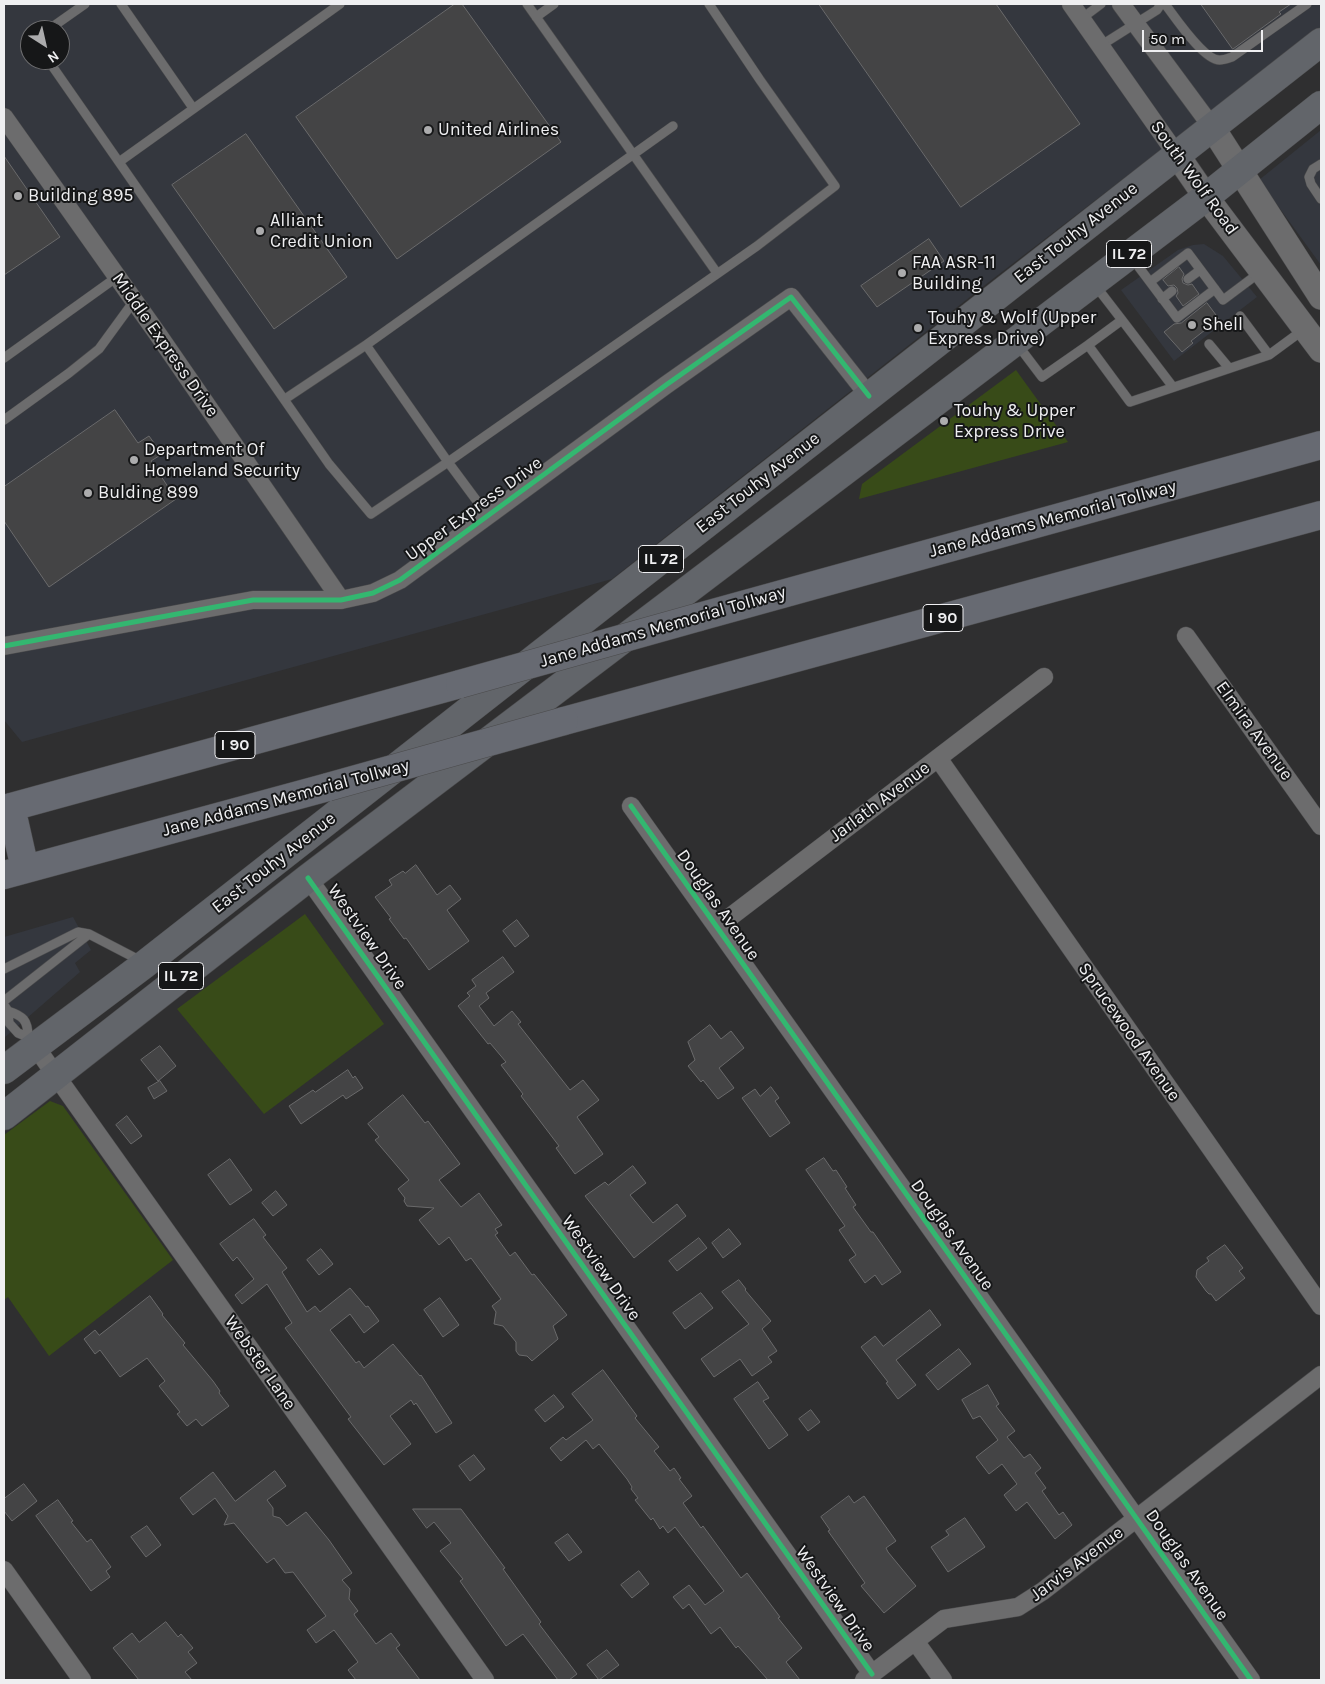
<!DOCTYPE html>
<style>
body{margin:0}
#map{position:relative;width:1325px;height:1684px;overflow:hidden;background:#2f2f30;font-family:Karla,sans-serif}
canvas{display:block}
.frame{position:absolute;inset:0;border:5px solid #efeff1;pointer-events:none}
.north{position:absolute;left:20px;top:20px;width:50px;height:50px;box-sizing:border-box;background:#161718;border:1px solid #6d6d6f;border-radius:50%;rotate:145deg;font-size:14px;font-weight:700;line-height:20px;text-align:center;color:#efeff1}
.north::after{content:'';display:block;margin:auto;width:18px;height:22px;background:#acacad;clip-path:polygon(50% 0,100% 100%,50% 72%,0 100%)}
.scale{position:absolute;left:1142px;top:30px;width:121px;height:22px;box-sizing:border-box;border:2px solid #efeff1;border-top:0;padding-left:6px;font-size:15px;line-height:18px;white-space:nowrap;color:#efeff1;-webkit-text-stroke:4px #161718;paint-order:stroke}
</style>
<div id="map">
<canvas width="1325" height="1684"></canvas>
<div class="frame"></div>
<div class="north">N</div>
<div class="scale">50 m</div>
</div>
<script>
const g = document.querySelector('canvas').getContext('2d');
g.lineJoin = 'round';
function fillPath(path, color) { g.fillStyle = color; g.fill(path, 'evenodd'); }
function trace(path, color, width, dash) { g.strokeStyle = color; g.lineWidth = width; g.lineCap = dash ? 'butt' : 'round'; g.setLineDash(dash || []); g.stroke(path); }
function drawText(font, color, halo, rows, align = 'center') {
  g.font = font + ' Karla,sans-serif'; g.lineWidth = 4; g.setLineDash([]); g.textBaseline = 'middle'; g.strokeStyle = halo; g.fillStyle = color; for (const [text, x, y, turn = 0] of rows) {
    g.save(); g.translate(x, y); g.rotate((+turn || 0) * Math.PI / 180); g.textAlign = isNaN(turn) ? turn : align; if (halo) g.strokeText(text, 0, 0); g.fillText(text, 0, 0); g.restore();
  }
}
const built = new Path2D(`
 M4 4H1321V27L994 278 612 579 22 742 4 720ZM30 30H60V60H30Z
 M1321 130V265L1259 180Z
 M1204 244 1223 256 1257 297 1174 361 1121 290 1178 250 1193 245Z
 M73 917 91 950 75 963 80 972 4 1038V937Z`);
const green = new Path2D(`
 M1016 370 1068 442 859 499 862 484Z
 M305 914 384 1024 264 1114 177 1009Z
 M50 1101 63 1106 173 1260 49 1356 8 1297 4 1300V1135Z`);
const building = new Path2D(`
 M455 4H462L561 142 397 259 296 117Z
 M819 4H996L1080 124 961 207Z
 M1201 4H1291L1279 12 1281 14 1233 49Z
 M246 134 347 277 274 329 172 185Z
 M4 156 60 237 4 275Z
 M929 239 944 261 877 307 861 286Z
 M1179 267 1184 274 1182 279 1183 283 1188 285 1192 284 1199 294 1183 306 1176 296 1178 293 1177 288 1174 285 1168 286 1163 280Z
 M1207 303 1219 319 1191 341 1193 343 1182 352 1164 332 1174 324 1181 323Z
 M115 410 138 443 149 436 162 454 151 461 176 499 49 587 4 521V487Z
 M416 865 437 895 450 885 461 899 447 910 469 941 429 970 406 938 404 939 389 919 391 918 375 897 392 885 389 880 403 871 405 873Z
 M517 920 529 936 515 947 503 931Z
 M503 957 514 972 486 993 489 998 479 1006 494 1026 512 1011 521 1022 518 1024 570 1090 583 1080 599 1100 577 1117 603 1154 575 1174 556 1148 559 1146 521 1096 523 1094 501 1065 506 1062 490 1043 488 1044 458 1006 470 996 467 993 476 986 472 980Z
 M710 1025 721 1039 731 1031 744 1048 719 1068 734 1088 718 1099 703 1080 701 1082 688 1066 695 1060 688 1042Z
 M160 1046 176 1066 158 1081 141 1060Z
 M348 1070 353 1078 355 1076 363 1088 346 1099 343 1095 301 1124 289 1106 313 1090 315 1092Z
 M160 1081 167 1091 154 1099 148 1088Z
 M771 1087 779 1098 775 1101 790 1123 770 1137 742 1098 755 1089 760 1096Z
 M403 1095 425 1123 428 1121 460 1164 439 1180 451 1195 461 1207 479 1193 502 1225 495 1229 498 1233 495 1235 510 1256 515 1252 532 1275 534 1274 567 1315 553 1326 558 1339 532 1361 527 1356 519 1355 516 1351V1342L503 1326 494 1324 496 1312 492 1306 501 1299 471 1258 466 1261 449 1237 439 1245 419 1220 434 1208 407 1206 404 1201 405 1198 398 1189 409 1180 375 1140 379 1137 368 1124Z
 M127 1116 142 1136 131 1144 116 1125Z
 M824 1158 833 1171 836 1170 847 1187 845 1188 856 1205 853 1207 871 1232H873L901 1272 882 1285 875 1275 865 1283 849 1260 856 1255 839 1230 845 1226 806 1170Z
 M230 1159 252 1190 230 1205 208 1175Z
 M633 1166 646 1183 630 1195 653 1223 677 1204 686 1216 634 1258 585 1196 605 1182 608 1185Z
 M276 1191 287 1205 273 1216 262 1203Z
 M254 1219 266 1235 263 1237 287 1268 282 1272 307 1312 315 1306 320 1312 350 1288 366 1307 368 1306 379 1321 364 1333 350 1314 330 1330 356 1363 359 1361 364 1368 393 1344 420 1376 421 1375 452 1423 436 1433 416 1403 414 1405 411 1400 390 1416 411 1444 384 1465 348 1419 351 1417 285 1328 292 1323 267 1284 242 1304 235 1295 254 1279 237 1257 233 1261 220 1244Z
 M729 1229 741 1244 723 1258 712 1243Z
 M699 1238 707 1248 677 1271 669 1261Z
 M1225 1245 1243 1268 1239 1271 1245 1278 1216 1301 1211 1294H1209L1206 1291 1196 1277 1197 1270 1209 1261 1207 1258Z
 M321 1249 333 1264 319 1275 307 1260Z
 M739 1280 746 1289 745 1290 771 1321 762 1329 777 1351 768 1357 772 1362 752 1376 740 1359 714 1377 701 1359 749 1324 722 1292Z
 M701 1293 713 1308 685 1329 673 1313Z
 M150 1296 163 1314 162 1315 185 1343 183 1345 213 1381 220 1391 219 1393 229 1406 202 1426 196 1419 187 1426 177 1414 180 1412 159 1386 165 1381 147 1358 120 1377 100 1350 95 1354 84 1339 95 1330 99 1335Z
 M440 1298 459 1325 443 1337 424 1310Z
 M930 1310 941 1325 896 1360 916 1385 898 1399 886 1383 888 1382 861 1347 875 1336 883 1346Z
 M959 1349 971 1364 938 1390 926 1375Z
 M603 1370 637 1416 635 1418 659 1447 654 1451 670 1471 674 1468 681 1478 679 1479 692 1496 683 1503 701 1528 703 1526 741 1578 747 1573 780 1617 778 1618 802 1648 786 1662 800 1680H768L738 1646 736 1648 720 1627 711 1634 689 1604 683 1609 673 1597 689 1585 705 1605 724 1591 675 1527 668 1533 663 1526 660 1529 653 1518 651 1520 635 1500 638 1498 631 1489 632 1487 627 1479 599 1444 593 1449 586 1440 561 1461 550 1448 563 1437 566 1440 593 1420 572 1394Z
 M758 1382 769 1398 763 1401 788 1435 769 1449 734 1399Z
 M988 1385 999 1404 996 1406 1015 1431 1007 1437 1024 1458 1030 1454 1041 1468 1035 1473 1046 1488 1042 1491 1059 1515 1063 1512 1072 1525 1055 1539 1027 1502 1016 1511 1004 1495 1017 1484 1002 1464 989 1474 976 1457 998 1440 980 1416 973 1419 962 1400Z
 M554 1395 564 1407 545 1422 535 1410Z
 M811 1410 820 1422 808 1431 799 1419Z
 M474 1455 485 1469 470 1481 459 1466Z
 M275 1471 286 1486 267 1500 273 1508V1516L280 1518 287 1526 306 1512 329 1540 352 1573 342 1580 350 1589 349 1599 358 1611 354 1614 355 1616 376 1644 391 1633 400 1645 396 1648 420 1680H356L348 1670 358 1662 334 1630 316 1643 307 1630 326 1616 293 1572 285 1573 274 1558 267 1563 234 1523 224 1525 228 1516 215 1498 193 1515 180 1498 213 1472 235 1501Z
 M24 1484 37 1501 12 1521 4 1511V1499Z
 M849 1496 854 1503 864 1496 896 1541 886 1548 888 1552 916 1586 884 1613 861 1586 865 1583 828 1531 830 1530 821 1517Z
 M58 1500 73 1521 71 1522 87 1542 91 1539 111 1567 106 1571 110 1577 91 1591 36 1516Z
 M413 1509H461L505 1568 503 1569 541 1622 539 1624 577 1674 569 1680H558L523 1634 506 1646 460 1581 463 1579 440 1551 451 1543 434 1522 427 1528Z
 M965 1518 985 1547 948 1572 931 1547 949 1535 946 1531Z
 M147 1526 161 1545 146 1557 131 1537Z
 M568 1534 582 1552 569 1561 555 1543Z
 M639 1571 649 1584 632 1598 621 1585Z
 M166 1622 178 1637 181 1634 193 1648 188 1652 197 1663 185 1672 192 1680H139L113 1648 132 1633 139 1642Z
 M607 1650 619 1665 599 1680 587 1665Z`);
const lane = new Path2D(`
 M121 4 193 108
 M527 4 717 273
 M1165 4C1175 17 1204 61 1220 60 1224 60 1229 58 1232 57L1307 4
 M536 17 554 4
 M1081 19 1101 4
 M48 30 85 4
 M1100 46 1157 10 1161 4
 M48 60 329 464 371 514 448 462 488 516
 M119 162 340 4
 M1321 164 1313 169 1309 177 1311 184 1321 199
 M1132 258 1150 282 1188 253 1223 300 1259 273
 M1188 279 1200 270
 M1150 282 1177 318 1215 289
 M1095 285 1122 320
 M1162 299 1172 291
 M1240 316 1269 355
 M1017 344 1042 377 1088 345 1130 402 1269 355 1303 330
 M1209 344 1229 368
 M366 345 673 126
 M1088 345 1122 320 1173 387
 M4 358 117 277
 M285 399 366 345 448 462 757 246 835 186 760 80 709 4
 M4 420 69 373 99 349 134 301
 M4 969 78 932 89 934 141 961
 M4 1001 89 934
 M4 1005 8 1011 9 1023 18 1033 28 1037 33 1044
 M8 1011C23 1016 28 1020 28 1037`);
const street = new Path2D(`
 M1071 4 1177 155
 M1121 4 1212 127
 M4 117 157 333 341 600
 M1186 636 1321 826
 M4 646 253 600H341L373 593 400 580 666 385 791 297 869 396
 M938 758 1321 1306
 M631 806 1251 1680
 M308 878 872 1674
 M717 927 1044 677
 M35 1046 485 1680
 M4 1570 82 1680
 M915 1641 943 1680
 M864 1680 944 1619 1018 1607 1043 1591 1321 1375`);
const secondary = new Path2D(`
 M1212 127 1321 297
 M1177 155 1206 197 1321 350`);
const primary = new Path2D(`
 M4 1070 145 964 1321 42
 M4 1116 308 878 1206 197 1321 105`);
const highway = new Path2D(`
 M699 617 1321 445
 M564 721 1321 515
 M11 807 25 869
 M4 809 460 684
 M4 875 328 787`);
const highwayBridge = new Path2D(`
 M460 684 699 617
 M328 787 564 721`);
const cycleway = new Path2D(`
 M4 646 253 600H341L373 593 400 580 666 385 791 297 869 396
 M631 806 1251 1680
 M308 878 872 1674`);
const markers = [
 [428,130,5,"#acacad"],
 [18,196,5,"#acacad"],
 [260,231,5,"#acacad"],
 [902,273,5,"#acacad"],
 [1192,325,5,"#acacad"],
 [918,328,5,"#acacad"],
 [944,421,5,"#acacad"],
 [134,460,5,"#acacad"],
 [88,493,5,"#acacad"]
];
const shields = [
 [1129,254,45],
 [661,559,45],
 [943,618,40],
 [235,745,40],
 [181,976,45]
];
const shieldNames = [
 ["IL 72",1129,254],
 ["IL 72",661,559],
 ["I 90",943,618],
 ["I 90",235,745],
 ["IL 72",181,976]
];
const poiNames = [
 ["United Airlines",438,130],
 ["Building 895",28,196],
 ["Alliant",270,221],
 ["Credit Union",270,242],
 ["FAA ASR-11",912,263],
 ["Building",912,284],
 ["Touhy & Wolf (Upper",928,318],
 ["Express Drive)",928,339],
 ["Shell",1202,325],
 ["Touhy & Upper",954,411],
 ["Express Drive",954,432],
 ["Department Of",144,450],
 ["Homeland Security",144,471],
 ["Bulding 899",98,493]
];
const streetNames = [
 ["South Wolf Road",1194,178,54],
 ["East Touhy Avenue",1076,233,-38],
 ["Middle Express Drive",165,345,55],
 ["East Touhy Avenue",758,483,-38],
 ["Upper Express Drive",474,509,-36],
 ["Jane Addams Memorial Tollway",1053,519,-15],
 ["Jane Addams Memorial Tollway",663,627,-16],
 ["Elmira Avenue",1254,731,54],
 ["Jane Addams Memorial Tollway",286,798,-15],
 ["Jarlath Avenue",880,802,-37],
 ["East Touhy Avenue",274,863,-38],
 ["Douglas Avenue",718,905,55],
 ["Westview Drive",367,937,55],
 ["Sprucewood Avenue",1129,1032,55],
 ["Douglas Avenue",952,1235,55],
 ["Westview Drive",601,1268,55],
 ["Webster Lane",260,1363,55],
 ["Jarvis Avenue",1077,1564,-37],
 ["Douglas Avenue",1187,1565,55],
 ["Westview Drive",835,1599,55]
];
fillPath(built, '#34373e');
fillPath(green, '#384b18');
fillPath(building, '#444445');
trace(building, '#6a6a6b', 1);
trace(lane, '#4b4b4c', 10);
trace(street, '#4b4b4c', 19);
trace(secondary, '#4b4b4c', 26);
trace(primary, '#4b4b4c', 29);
trace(highway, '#4b4b4c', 29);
trace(lane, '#6c6c6d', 9);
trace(street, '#6c6c6d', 18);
trace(secondary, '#6c6c6d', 25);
trace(primary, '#62656a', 28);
trace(highway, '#676a72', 28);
trace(highwayBridge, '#4b4b4c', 29, []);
trace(highwayBridge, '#676a72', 28);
trace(cycleway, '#33b770', 5);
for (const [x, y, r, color] of markers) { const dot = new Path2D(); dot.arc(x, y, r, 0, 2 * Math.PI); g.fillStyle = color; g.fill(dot); trace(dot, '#161718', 2); }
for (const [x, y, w] of shields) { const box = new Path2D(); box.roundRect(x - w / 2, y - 13.5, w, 27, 4); g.fillStyle = '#161718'; g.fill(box); trace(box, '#efeff1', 1); }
drawText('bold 16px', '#efeff1', null, shieldNames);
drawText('18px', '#efeff1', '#161718', poiNames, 'left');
drawText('18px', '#efeff1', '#161718', streetNames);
</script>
